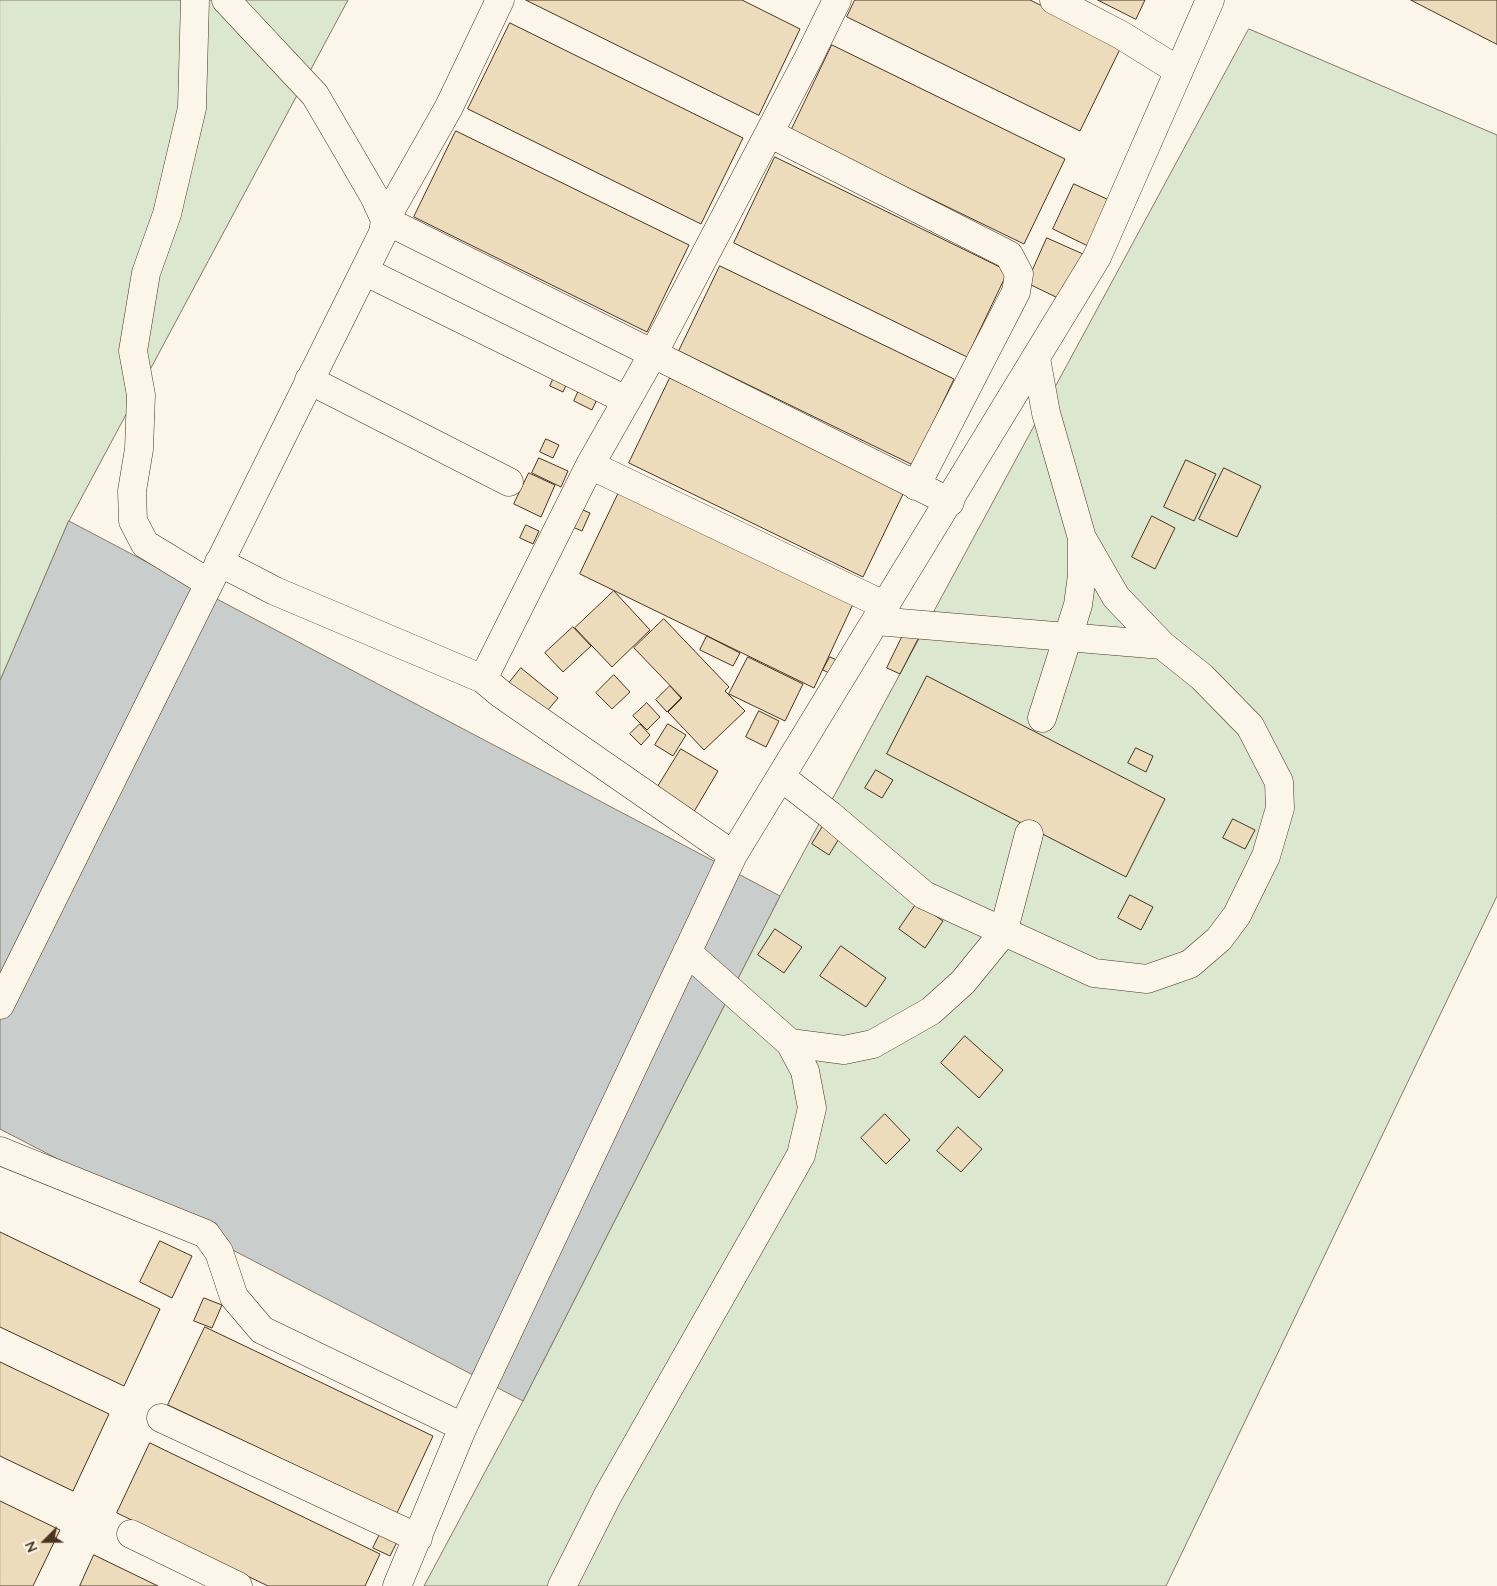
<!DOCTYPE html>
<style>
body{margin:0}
#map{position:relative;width:1497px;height:1586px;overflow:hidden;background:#fbf6e9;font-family:Mulish,sans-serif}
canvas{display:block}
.north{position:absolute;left:20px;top:1516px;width:50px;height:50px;-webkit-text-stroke:4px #fbf6e9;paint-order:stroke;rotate:247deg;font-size:14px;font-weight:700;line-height:20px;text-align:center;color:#4a3520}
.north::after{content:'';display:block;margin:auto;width:18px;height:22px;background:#4a3520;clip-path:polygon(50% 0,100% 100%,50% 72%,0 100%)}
</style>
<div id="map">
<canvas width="1497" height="1586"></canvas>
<div class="north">N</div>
</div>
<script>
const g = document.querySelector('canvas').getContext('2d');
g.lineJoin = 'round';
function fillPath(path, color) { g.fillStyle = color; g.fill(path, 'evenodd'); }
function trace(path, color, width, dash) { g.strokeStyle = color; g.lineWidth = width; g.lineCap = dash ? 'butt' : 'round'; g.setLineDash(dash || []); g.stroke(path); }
const green = new Path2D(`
 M0 0H348L69 521 0 681Z
 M1249 29 1497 135V896L1166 1586H424L523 1401 780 896Z`);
const water = new Path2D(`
 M69 521 780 896 523 1401 0 1129V681Z`);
const building = new Path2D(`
 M526 0H742L800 29 759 115Z
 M855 0H1030L1122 45 1080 131 847 17Z
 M1098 0H1145L1136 19Z
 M1411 0H1497V44Z
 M510 23 743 138 701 224 468 109Z
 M832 45 1065 159 1024 244 791 131Z
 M456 131 689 245 647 332 414 217Z
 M775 157 1008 271 967 357 734 243Z
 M1074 184 1109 200 1088 246 1053 229Z
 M1047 238 1083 254 1062 300 1027 283Z
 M720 266 954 379 913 465 679 351Z
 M556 373 569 379 563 392 550 386Z
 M670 378 904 492 863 577 629 463Z
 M581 386 599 395 592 410 574 401Z
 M546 439 559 445 553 458 540 452Z
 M539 458 568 471 561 487 532 473Z
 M1186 460 1216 474 1194 521 1164 507Z
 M1224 468 1261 486 1237 537 1199 519Z
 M529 473 555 485 541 517 514 504Z
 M621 488 854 602 814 688 580 574Z
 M576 507 590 513 582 531 568 525Z
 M1152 516 1175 528 1155 569 1132 557Z
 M526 525 539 531 533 544 520 538Z
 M614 591 650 630 612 667 575 628Z
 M664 619 729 687 725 691 745 711 704 750 668 712 682 698 634 648Z
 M573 627 591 646 563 672 545 653Z
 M905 631 919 637 900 674 887 668Z
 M707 636 740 653 733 666 700 650Z
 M748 657 803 684 785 721 729 694Z
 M830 657 841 662 835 676 823 670Z
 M521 668 558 698 542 717 506 687Z
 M614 675 630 692 612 709 596 693Z
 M927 676 1165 799 1126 877 887 754Z
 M670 686 681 698 667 712 656 700Z
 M647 703 660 717 647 730 633 716Z
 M759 711 779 721 766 747 746 737Z
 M640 724 650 735 641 745 630 734Z
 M668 724 686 735 673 756 655 745Z
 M1136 748 1153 756 1146 772 1128 763Z
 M681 749 718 771 692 815 654 793Z
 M876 770 893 780 882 798 865 788Z
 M1233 819 1255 830 1245 849 1223 838Z
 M823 826 840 837 829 855 812 844Z
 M1130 895 1153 907 1141 930 1118 918Z
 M917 903 943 921 925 948 899 929Z
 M775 929 802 947 784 973 758 955Z
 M841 946 886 978 866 1007 820 976Z
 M965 1036 1003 1070 979 1098 941 1063Z
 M885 1114 910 1140 886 1164 861 1138Z
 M958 1127 982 1149 961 1172 937 1151Z
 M0 1232 160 1309 124 1386 0 1327Z
 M160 1241 192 1256 172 1298 140 1282Z
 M204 1298 222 1305 212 1328 194 1321Z
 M205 1327 433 1436 397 1513 168 1405Z
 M0 1362 109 1414 73 1491 0 1456Z
 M150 1443 380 1554 365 1586H268L117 1513Z
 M0 1501 60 1530 33 1586H0Z
 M382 1530 399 1538 390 1556 373 1548Z
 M94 1555 158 1586H80Z`);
const minor = new Path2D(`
 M195 0 192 108 167 214 146 273 133 351 141 395 139 449 132 491 133 521 145 544 209 583
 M500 0 449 107 385 220 950 502
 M1054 0 1121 35 1179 71
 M769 133 1009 255 1019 274 1016 292 916 486
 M364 271 626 400
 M309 380 509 482
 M590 465 886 606
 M219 562 275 591 483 679
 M876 621 1162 645
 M1042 718 1078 605 1082 575V540
 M781 777 830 815 924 895 1094 973 1147 979 1190 964 1219 939 1237 915 1266 856 1280 808 1279 782 1250 726 1202 677 1162 645 1116 597 1082 538 1046 413 1036 358
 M733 855 501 694 483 679 590 465 653 354 809 57 837 0
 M0 1005 383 233 385 220 374 196 315 95 226 0
 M790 1043 844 1050 873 1044 931 1011 963 982 1003 933 1029 834
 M0 1151 206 1234 219 1252 234 1297 262 1330 463 1427
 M161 1418 418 1538
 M131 1534 238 1586
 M397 1586 463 1427 733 855 1097 257 1210 0
 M562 1586 608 1495 801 1155 812 1108 805 1071 790 1043 687 952`);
fillPath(green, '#dce7d0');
trace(green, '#887966', 1);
fillPath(water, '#c9cecd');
trace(water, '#887966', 1);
fillPath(building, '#ecdcbc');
trace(building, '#4a3520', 1);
trace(minor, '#4a3520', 29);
trace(minor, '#fbf6e9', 28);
</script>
